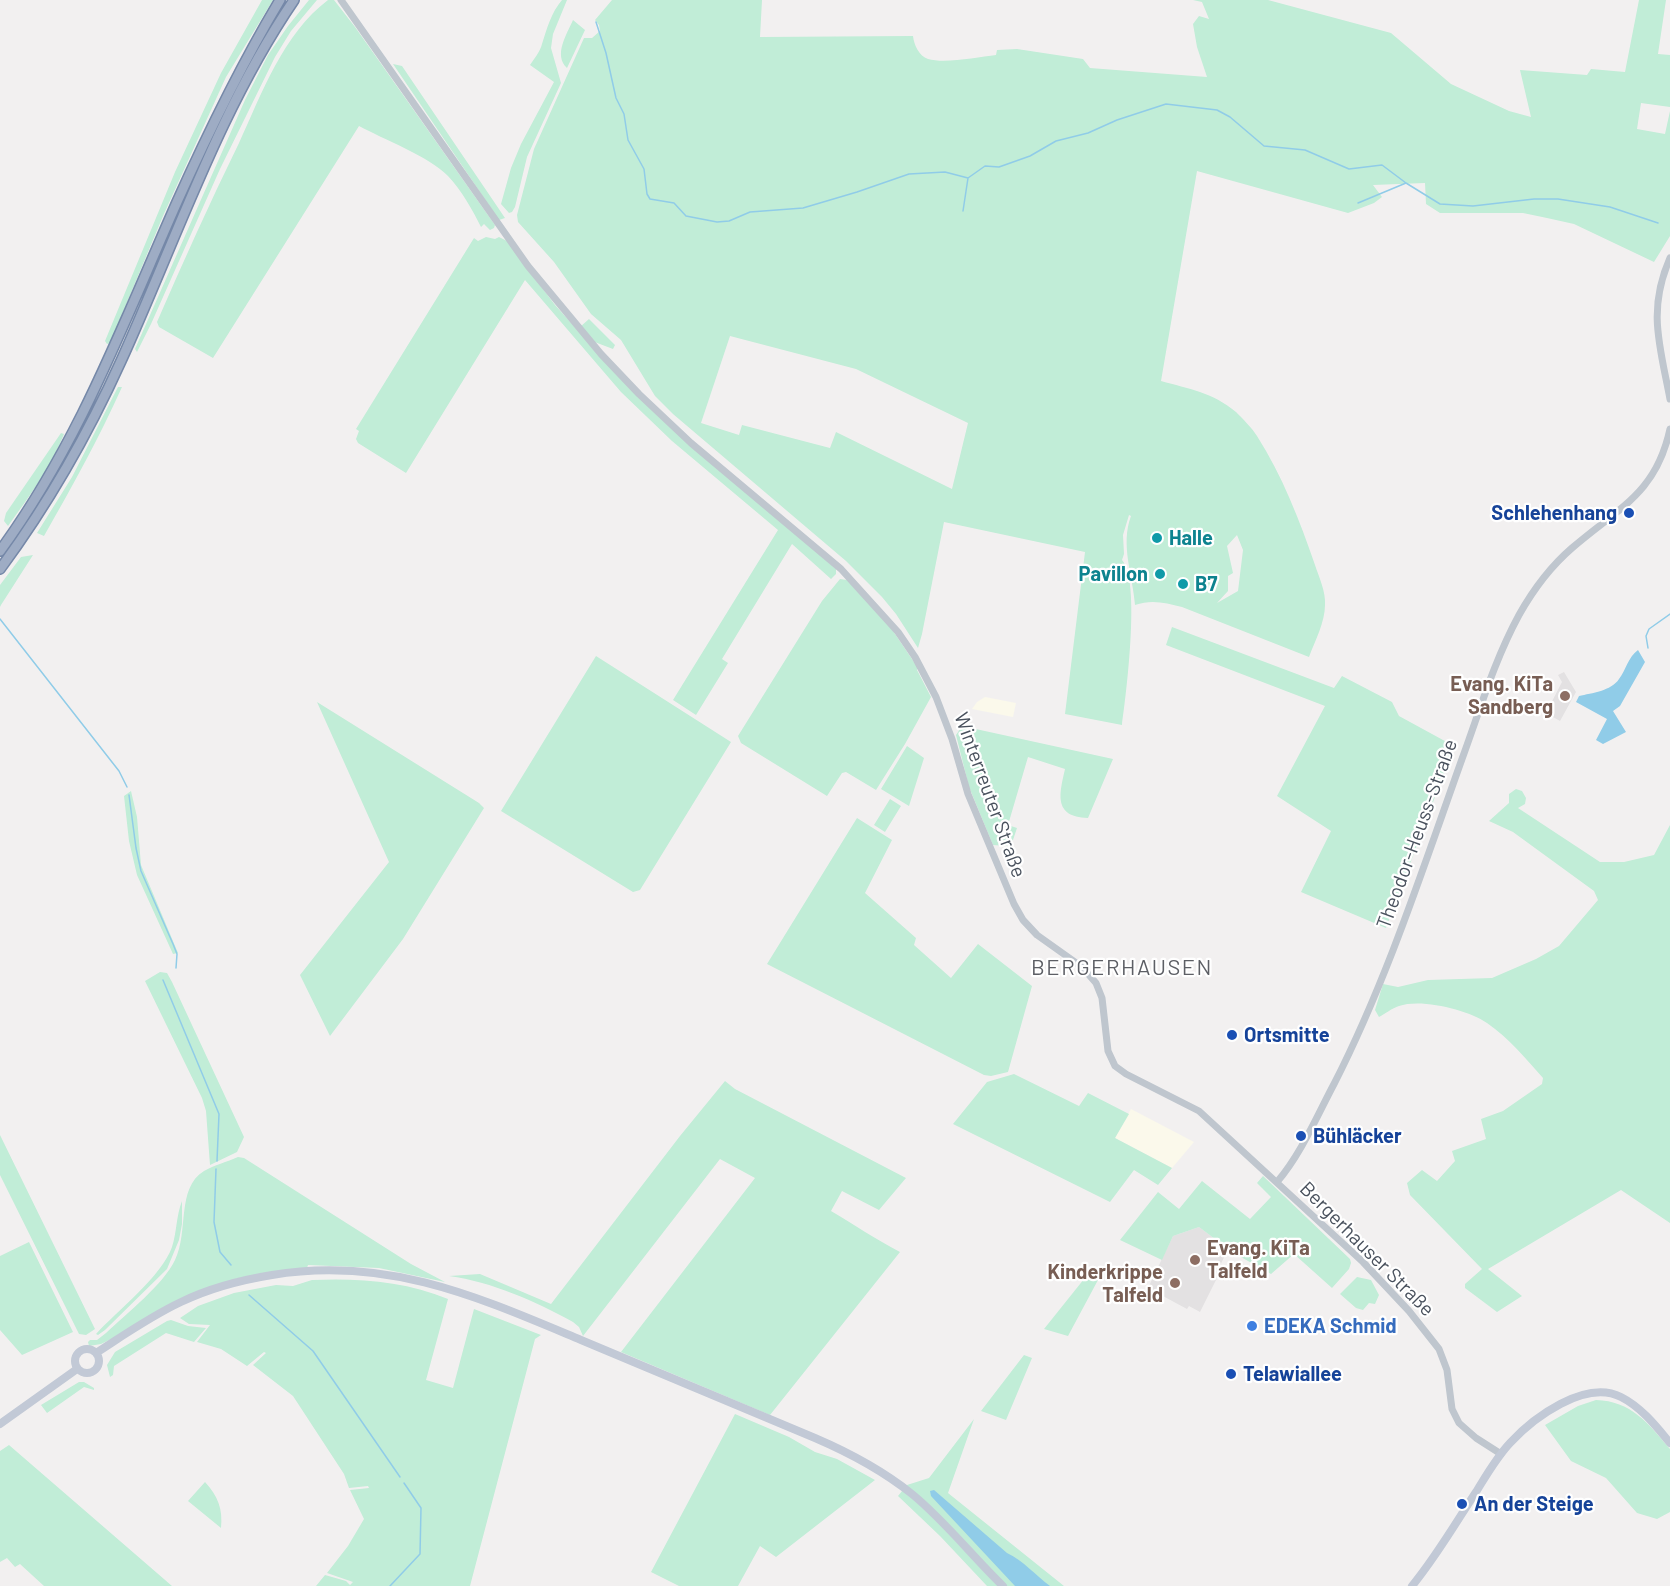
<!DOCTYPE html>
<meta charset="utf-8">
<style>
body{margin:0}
canvas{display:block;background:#f2f0f0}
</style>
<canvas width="1670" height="1586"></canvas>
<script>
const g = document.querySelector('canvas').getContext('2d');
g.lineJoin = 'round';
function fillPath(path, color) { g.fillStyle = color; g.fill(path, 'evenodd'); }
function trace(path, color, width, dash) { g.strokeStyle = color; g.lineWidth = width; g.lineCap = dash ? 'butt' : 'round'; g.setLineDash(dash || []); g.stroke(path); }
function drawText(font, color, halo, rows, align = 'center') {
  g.font = font + ' Barlow,sans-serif'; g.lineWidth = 4.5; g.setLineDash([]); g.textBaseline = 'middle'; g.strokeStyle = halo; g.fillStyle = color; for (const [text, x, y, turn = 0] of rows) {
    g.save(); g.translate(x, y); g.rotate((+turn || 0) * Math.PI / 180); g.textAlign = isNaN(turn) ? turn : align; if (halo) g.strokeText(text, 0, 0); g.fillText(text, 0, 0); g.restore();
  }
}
const commercial = new Path2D(`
 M985 697 1016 703 1013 717 972 709 977 702Z
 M1131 1109 1194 1142 1172 1168 1115 1138Z`);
const education = new Path2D(`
 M1564 672 1576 692 1560 721 1546 713 1562 682 1558 675Z
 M1199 1227 1228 1249 1218 1270 1220 1272 1200 1312 1189 1306 1187 1309 1148 1288 1173 1236Z`);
const green = new Path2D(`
 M262 0H273L226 77 163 216 110 343 107 344 105 341 175 172 221 73Z
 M309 0H317L291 31 275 57 220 169 151 324 137 352 135 349 245 100 268 55 288 26Z
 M328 0H334L355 27 495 225 494 228 490 230 484 224 481 227C472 209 462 191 448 176 430 157 383 139 359 126L213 358 159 327 157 322C183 262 210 202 239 143 262 93 283 34 328 0Z
 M562 0H567L553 34 551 48 561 83 527 157 515 207 512 212 509 213 501 204 511 168 521 144 554 82 530 65C534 59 540 52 542 44 547 28 551 13 562 0Z
 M612 0H762L760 37 913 36C914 45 919 56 928 59 945 64 978 57 996 55L997 50 1017 49 1083 59 1090 68 1207 77 1197 47 1193 24 1199 16 1209 19 1202 2 1193 0H1268L1391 33 1451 84 1509 111 1531 117 1520 70 1587 75 1591 69 1625 72 1639 0H1666L1658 54 1670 55V107L1641 103 1637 129 1665 134 1670 111V236L1654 262 1574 224 1547 218 1523 213H1440L1426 204 1425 183 1373 185 1382 197 1374 203 1348 213 1197 171 1161 381C1189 389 1212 392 1236 412 1243 419 1252 428 1257 436 1282 475 1300 521 1315 565 1319 577 1326 592 1325 605 1325 622 1315 641 1309 657L1182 607C1166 603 1152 599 1135 605 1133 576 1120 545 1131 516L1129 515 1123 535 1124 554 1122 560C1141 580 1126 696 1122 725L1065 714 1085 552 944 522 922 634 918 648 896 614 882 597 846 561 673 414 655 396 621 340 591 314 554 262 518 222 517 215 534 149 584 38H592L600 31 599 25 595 20ZM730 336 856 369 968 423 952 489 836 432 830 448 742 425 739 435 701 423ZM1237 535 1243 550 1238 591 1217 603 1228 591V576L1233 573 1227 546Z
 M573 20 585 30 567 68C553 55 567 34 573 20Z
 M393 64 402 66 505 218 499 220Z
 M486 237 495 239 499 237 507 241 555 305 631 390 836 569V574L831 579 792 544 722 659 728 663 696 715 673 700 778 530 672 441 621 392 525 280 406 473 358 443 356 439 359 431 356 429 474 238 478 241Z
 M589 319 615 345 613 349 592 341 580 327Z
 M118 387H122C99 438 72 487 44 536L37 533 72 477Z
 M61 433 64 434C51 467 29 497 8 526L4 521 6 513Z
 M33 555 1 605 0 607V585L21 557Z
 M840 579 847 580 889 625 918 668 917 670 931 697 905 744 876 790 846 772 842 773 827 796 741 743 738 736 822 601Z
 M1172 627 1334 688 1342 676 1392 702 1399 716 1454 746 1386 928 1301 892 1331 831 1277 796 1325 706 1166 645Z
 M596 656 731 742 640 890 633 892 501 811Z
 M317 702 479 803 484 808 403 939 330 1036 300 975 389 862Z
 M962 726 1113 759 1088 818C1052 817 1060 792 1065 769L1028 757 1008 825 1017 828 1013 840 1006 846 993 845 969 787 956 735Z
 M907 746 924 758 909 806 881 789Z
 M1516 789 1522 791 1526 798 1525 804 1518 808 1600 862H1624L1654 855 1670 825V1223L1621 1190 1488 1269 1522 1296 1497 1312 1465 1288V1284L1482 1269 1410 1195 1407 1183 1422 1170 1437 1181 1455 1161 1452 1151 1486 1139 1481 1119 1503 1111 1542 1084 1543 1078C1526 1059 1509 1038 1487 1023 1469 1010 1421 998 1399 1006 1392 1008 1385 1014 1379 1017L1375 1010 1383 984 1398 987 1428 980 1492 978 1536 959 1559 946 1598 900 1594 891 1513 832 1489 821 1509 803V794Z
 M131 791 137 817 141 865 178 953 173 954 137 875 129 841 124 796Z
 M890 799 901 806 885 832 874 825Z
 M857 818 892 840 865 893 916 938 914 945 951 978 978 944 1032 986 1008 1072 991 1076 984 1075 767 964Z
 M160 972 167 973 172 982 244 1137 237 1152 210 1165 206 1111 202 1098 145 981Z
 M1014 1074 1079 1106 1088 1093 1129 1114 1115 1138 1172 1168 1158 1185 1134 1170 1110 1202 953 1124 987 1082Z
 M725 1081 735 1089 906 1178 879 1210 842 1191 831 1211C855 1225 875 1239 900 1252L770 1415 621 1352 755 1178 720 1159 583 1336 579 1327 573 1322C535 1301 492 1282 449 1276L480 1274 551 1304 680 1136Z
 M0 1135 95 1329 86 1335 79 1334 0 1175Z
 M238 1157 244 1158 411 1264 445 1282 379 1268 308 1265 307 1268 235 1279 101 1344 89 1346 88 1342 90 1340H97L106 1333C127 1313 163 1285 175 1260 189 1232 176 1188 204 1171 214 1165 227 1162 238 1157Z
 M1263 1176 1350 1259 1351 1263 1349 1269 1332 1288 1294 1254 1271 1274 1232 1252 1199 1227 1173 1236 1162 1260 1120 1240 1158 1192 1179 1209 1202 1181 1250 1219 1271 1197 1257 1183Z
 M182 1201V1224L179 1240 167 1269 105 1330 98 1335 96 1334C117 1311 162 1276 172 1247 177 1232 176 1216 182 1201Z
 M29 1242 73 1332 22 1355 0 1330V1256Z
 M1088 1274 1098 1280 1068 1336 1044 1329Z
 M1357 1277 1371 1280 1379 1295 1375 1304 1369 1303 1363 1310 1356 1308 1340 1294Z
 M312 1280C358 1278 405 1281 448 1299L426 1380 453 1388 474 1309 541 1335 535 1339 470 1586H316L325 1575 346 1581 350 1585 353 1582 327 1573 348 1546 364 1519 350 1490 369 1488 368 1486 349 1488 344 1474 293 1396 253 1365 266 1353 264 1352 247 1366 221 1349 197 1342 210 1325 189 1324 180 1318 198 1306 234 1293 276 1285 293 1286Z
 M171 1320 188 1326 206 1328 194 1342 166 1333 114 1366 113 1375 110 1377 107 1365 115 1352 167 1321Z
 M1024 1355 1032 1358 1006 1420 981 1411Z
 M79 1382H84L94 1388V1390L84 1387 47 1413 41 1405Z
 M1596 1400C1631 1401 1648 1423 1670 1449V1512L1657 1519 1637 1513 1606 1478 1571 1461 1545 1425 1578 1406Z
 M735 1414 789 1437 815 1452 837 1459 875 1480 776 1557 760 1546 738 1586H679L651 1572Z
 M974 1419 948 1493 1064 1586H987L940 1536 898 1496 907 1485 929 1478Z
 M9 1445 172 1586H44L20 1564 15 1567 7 1558 0 1562V1451Z
 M205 1482C218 1496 223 1509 221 1528L188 1501Z`);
const water = new Path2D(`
 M1638 650 1645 662 1620 706 1613 711 1626 732 1603 744 1596 740 1607 719 1576 702 1579 696C1592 693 1611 691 1619 679 1626 670 1628 657 1638 650Z
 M934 1490 1007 1553C1024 1561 1035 1575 1050 1586H1015L931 1496 930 1491Z`);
const stream = new Path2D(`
 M596 22 606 53 616 98 624 114 628 140 644 169 647 194 650 199 674 203 686 216 717 222 729 221 750 212 803 208 857 192 909 174 945 172 968 178
 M1358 203 1406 183 1440 204 1473 206 1534 199H1558L1610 207 1658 223
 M963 211 968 178 985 166 999 167 1030 156 1056 141 1088 133 1117 120 1166 104 1217 110 1230 117 1264 146 1305 150 1349 169 1382 165 1406 183
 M0 619 119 771 127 787
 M1648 648 1646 636 1649 629 1670 614
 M129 795 136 848 141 871 173 944 177 954 176 968
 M163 980 219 1114 217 1161
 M216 1169 214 1222 220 1252 231 1265
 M249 1295 313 1351 400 1477
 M390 1586 420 1554 421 1508 404 1483`);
const tertiary = new Path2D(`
 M341 0 528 266 601 354 639 394 691 443 841 569 898 632 915 657 936 697 952 739 968 794 1014 904 1023 920 1037 935 1082 967 1096 983 1102 998 1108 1051 1115 1066 1126 1074 1199 1111 1363 1262 1409 1311 1439 1349 1447 1370 1452 1409 1459 1423 1476 1438 1501 1454
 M1670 258C1647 310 1660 346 1670 399
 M1277 1182C1301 1154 1317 1116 1334 1084 1387 980 1423 868 1462 759 1480 710 1494 661 1519 615 1533 590 1550 567 1572 548 1618 508 1656 494 1670 429`);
const secondary = new Path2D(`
 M75 1361a12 12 0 1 1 24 0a12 12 0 1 1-24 0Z
 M96 1353C124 1335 151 1316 181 1302 210 1288 241 1280 272 1275 388 1256 478 1297 581 1340 659 1373 737 1405 815 1438 850 1453 882 1470 912 1494 945 1521 972 1556 1003 1586
 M0 1424 77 1369
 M1412 1586C1436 1557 1455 1524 1476 1492 1486 1476 1496 1458 1510 1443 1533 1418 1585 1379 1621 1397 1641 1407 1656 1426 1670 1443`);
const trunk = new Path2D(`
 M0 551C79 443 123 324 177 202 208 133 241 65 280 0
 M0 569C48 504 88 434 121 361 176 240 219 110 294 0`);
const markers = [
 [1629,513,6,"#1a4fb4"],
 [1157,538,6,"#0f9aa8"],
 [1160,574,6,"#0f9aa8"],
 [1183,584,6,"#0f9aa8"],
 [1565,696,6,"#8d6e63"],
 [1232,1035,6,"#1a4fb4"],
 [1301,1136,6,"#1a4fb4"],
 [1195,1260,6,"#8d6e63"],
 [1175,1283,6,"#8d6e63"],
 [1252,1326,6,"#3f7fe0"],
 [1231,1374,6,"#1a4fb4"],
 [1462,1504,6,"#1a4fb4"]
];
const transitNames = [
 ["Schlehenhang",1617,513,"right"],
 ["Ortsmitte",1244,1035],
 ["Bühläcker",1313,1136],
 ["Telawiallee",1243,1374],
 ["An der Steige",1474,1504]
];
const cultureNames = [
 ["Halle",1169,538],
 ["Pavillon",1148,574,"right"],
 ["B7",1195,584]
];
const educationNames = [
 ["Evang. KiTa",1553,684],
 ["Sandberg",1553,707],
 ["Evang. KiTa",1207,1248,"left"],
 ["Talfeld",1207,1271,"left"],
 ["Kinderkrippe",1163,1272],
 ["Talfeld",1163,1295]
];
const streetNames = [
 ["Winterreuter Straße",990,795,70],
 ["Theodor-Heuss-Straße",1417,834,-70],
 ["Bergerhauser Straße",1367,1249,45]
];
const shopNames = [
 ["EDEKA Schmid",1264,1326]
];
const quarterNames = [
 ["BERGERHAUSEN",1122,968]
];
fillPath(commercial, '#fbf9eb');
fillPath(education, '#e3e1e2');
fillPath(green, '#c1edd7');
fillPath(water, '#90cce8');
trace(stream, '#90cce8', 1.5);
trace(trunk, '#7588a8', 12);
trace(tertiary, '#bfc6ce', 7);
trace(secondary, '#c2c9d6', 8);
trace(trunk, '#9eacc4', 9);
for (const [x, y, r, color] of markers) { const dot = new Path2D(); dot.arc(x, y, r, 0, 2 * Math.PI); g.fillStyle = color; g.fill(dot); trace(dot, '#fff', 2); }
drawText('bold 20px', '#164399', '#fff', transitNames, 'left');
drawText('bold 20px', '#0d838f', '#fff', cultureNames, 'left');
drawText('bold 20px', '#785e54', '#fff', educationNames, 'right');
drawText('20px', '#49515d', '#fff', streetNames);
drawText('bold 20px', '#366cbe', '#fff', shopNames, 'left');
g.letterSpacing = '1.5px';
drawText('22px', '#5d5f65', '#fff', quarterNames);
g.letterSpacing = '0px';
</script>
